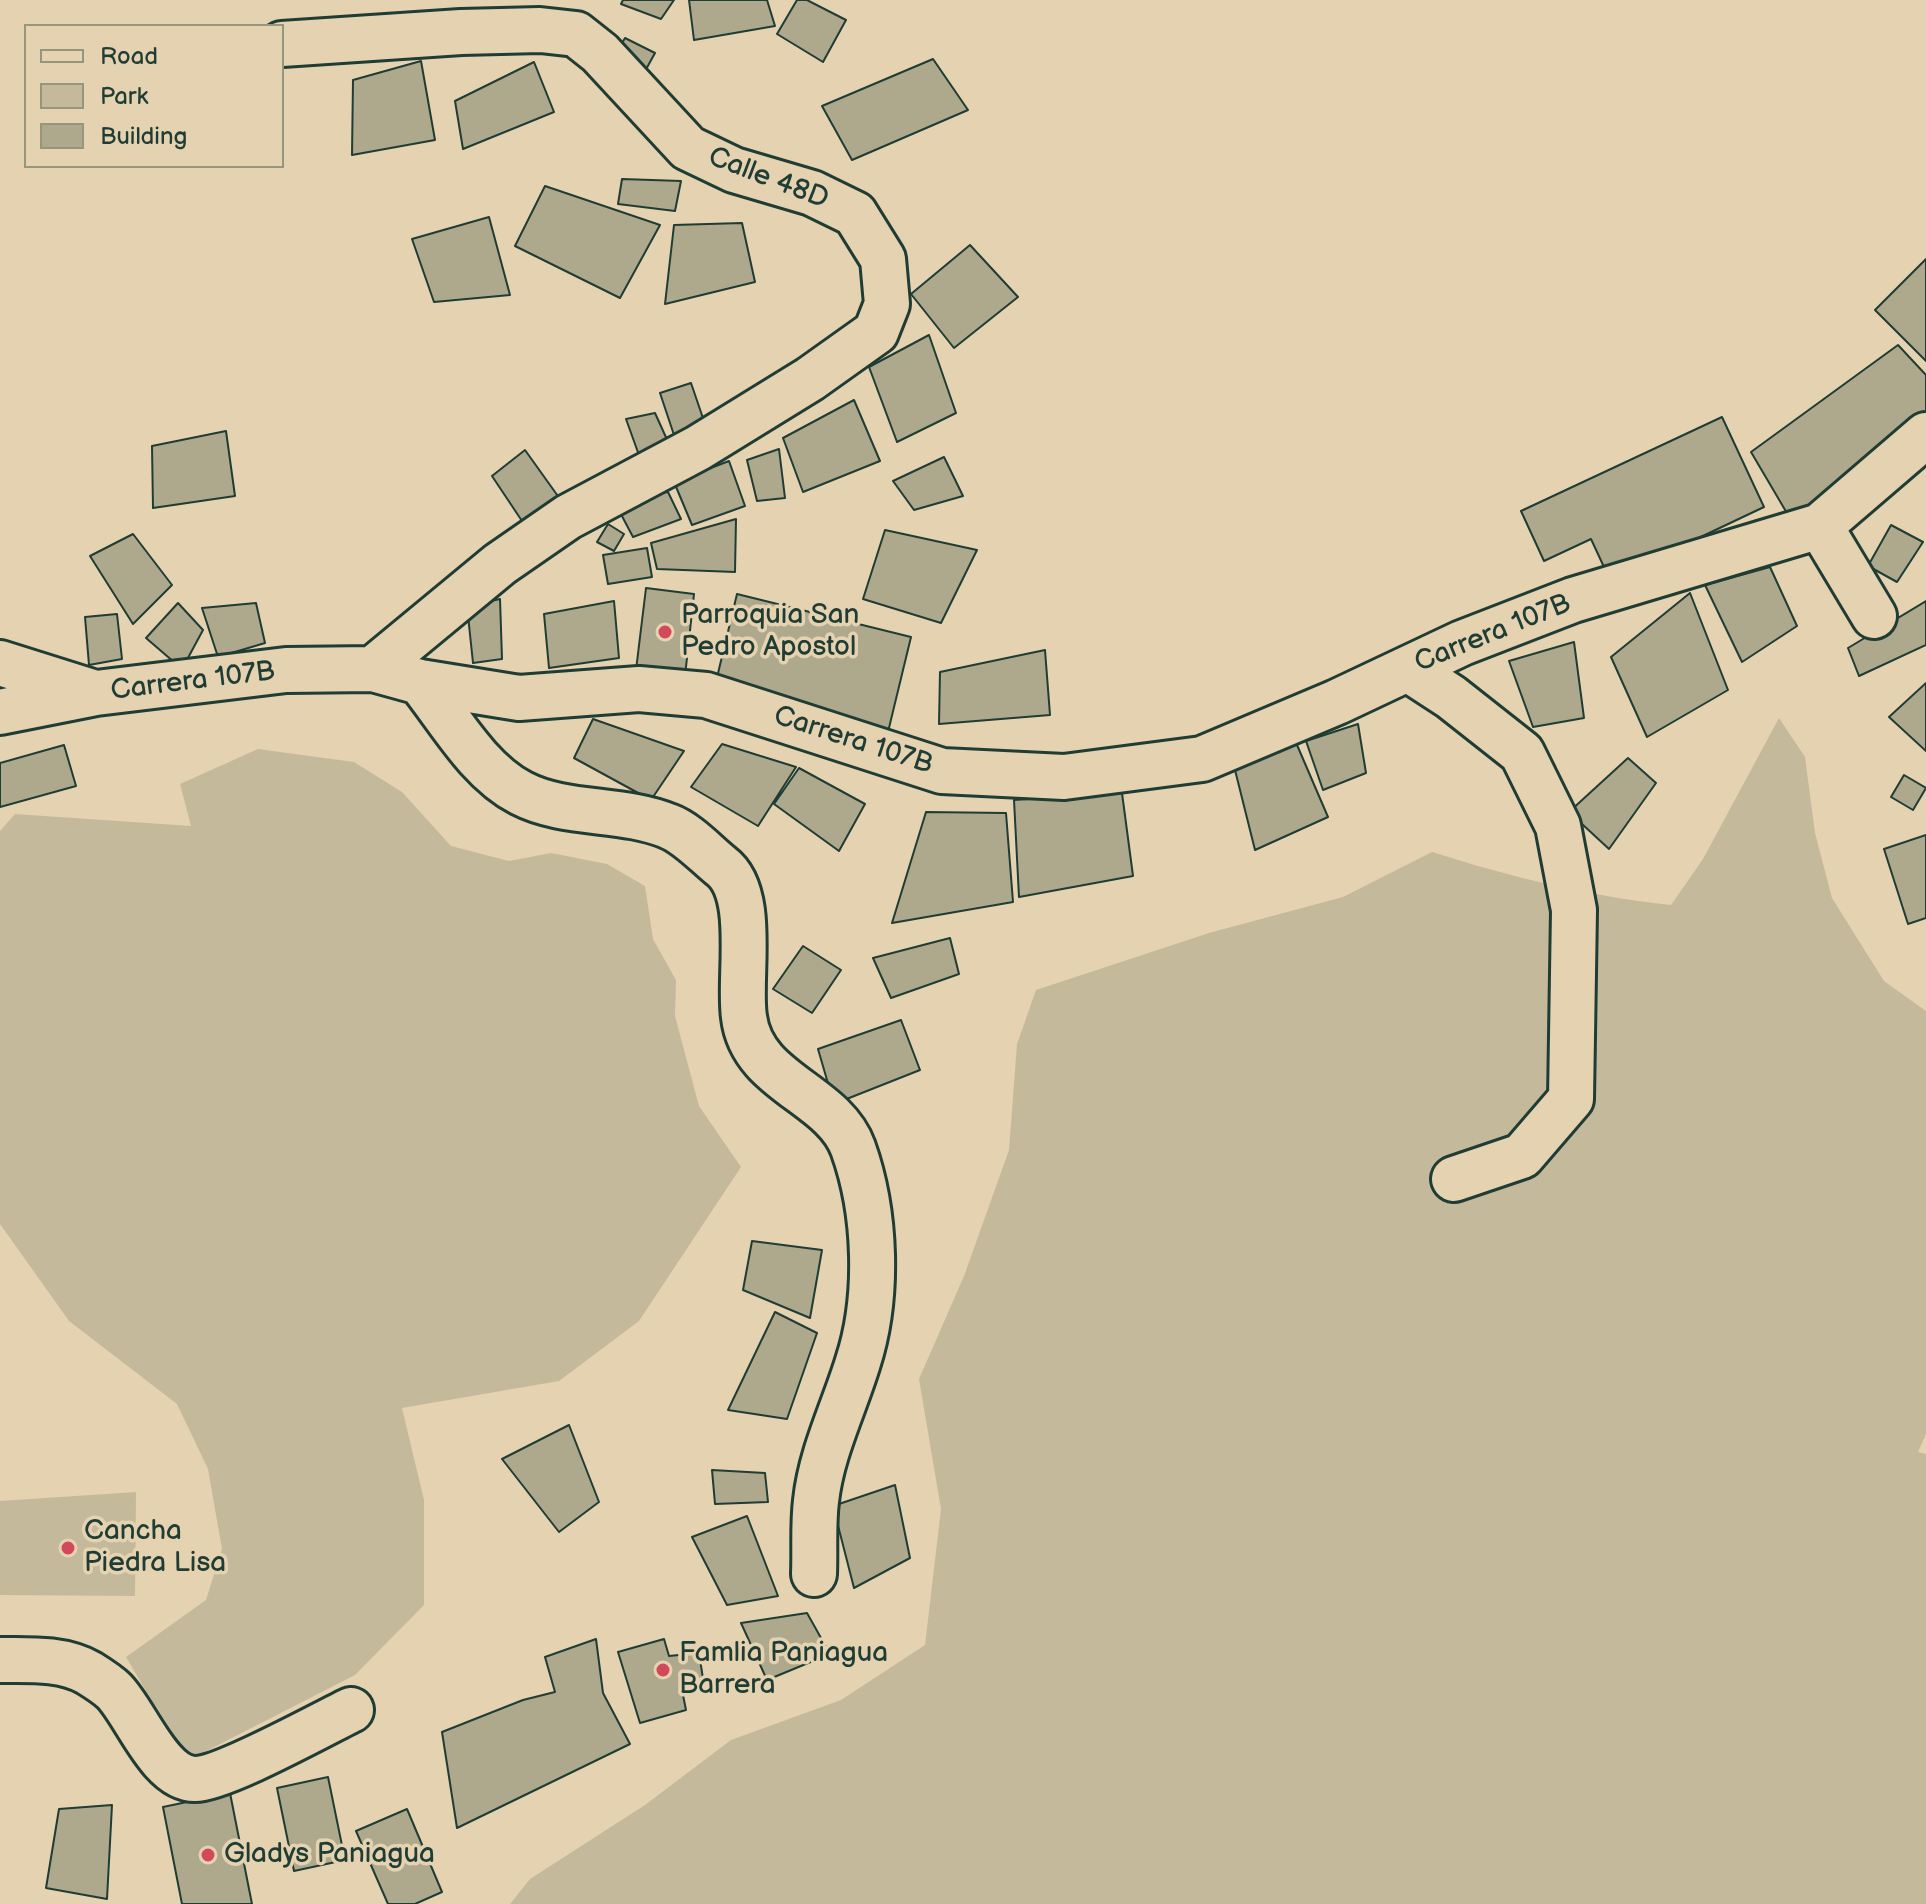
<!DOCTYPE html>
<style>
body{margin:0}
#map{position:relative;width:1926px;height:1904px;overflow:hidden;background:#e5d2b0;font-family:"Balsamiq Sans",sans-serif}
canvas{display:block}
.legend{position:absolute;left:24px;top:24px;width:260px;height:144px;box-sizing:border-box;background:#e5d2b0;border:2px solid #96967e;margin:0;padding:10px 14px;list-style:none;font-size:24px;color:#1f3d34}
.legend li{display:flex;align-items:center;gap:16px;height:40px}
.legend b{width:40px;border:2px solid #96967e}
</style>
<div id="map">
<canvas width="1926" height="1904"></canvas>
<ul class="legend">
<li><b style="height:10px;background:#e5d2b0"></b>Road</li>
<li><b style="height:22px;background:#c4ba9b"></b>Park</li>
<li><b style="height:22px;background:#aea88d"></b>Building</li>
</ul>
</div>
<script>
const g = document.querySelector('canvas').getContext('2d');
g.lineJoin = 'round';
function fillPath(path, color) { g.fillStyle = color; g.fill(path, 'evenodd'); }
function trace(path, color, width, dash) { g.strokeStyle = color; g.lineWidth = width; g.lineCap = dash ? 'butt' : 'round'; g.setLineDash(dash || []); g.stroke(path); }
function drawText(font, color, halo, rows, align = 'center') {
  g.font = font + ' "Balsamiq Sans",sans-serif'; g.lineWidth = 7; g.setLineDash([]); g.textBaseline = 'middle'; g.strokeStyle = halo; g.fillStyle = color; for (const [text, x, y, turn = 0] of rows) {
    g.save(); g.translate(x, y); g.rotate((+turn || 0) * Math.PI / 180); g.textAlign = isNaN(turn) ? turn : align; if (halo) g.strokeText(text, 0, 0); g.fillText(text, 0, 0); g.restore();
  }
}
const green = new Path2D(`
 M1779 718 1805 757 1815 833 1832 898 1884 981 1926 1011V1434L1918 1452 1926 1454V1904H510L530 1879 645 1805 731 1740 841 1700 925 1645 941 1509 919 1379 964 1276 1009 1150 1017 1044 1036 990 1209 933 1343 897 1432 852C1511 877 1588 896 1671 905L1703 859Z
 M258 749 354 762 402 792 451 846 509 861 551 853 607 864 645 886 653 939 676 980 675 1016 699 1106 741 1167 639 1321 559 1381 402 1408 424 1500V1605L355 1675 187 1761 126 1657 206 1600 222 1549 208 1469 177 1404 69 1321 0 1224V831L15 814 191 826 180 784Z
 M136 1492 135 1596 0 1595V1501Z`);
const building = new Path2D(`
 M623 0H674L661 19 621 4Z
 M689 0H767L775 26 694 40Z
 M797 0H807L846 20 823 62 777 34Z
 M625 38 655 53 644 73 614 57Z
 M933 59 968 110 852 160 822 106Z
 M421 61 435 140 352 155 353 80Z
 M534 62 554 112 463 149 455 101Z
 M622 179 681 181 675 211 618 204Z
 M545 186 660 225 620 298 515 246Z
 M489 217 510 295 434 302 412 239Z
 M742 223 755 282 665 304 674 225Z
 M970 245 1018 297 954 348 911 294Z
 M1926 259V361L1875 310Z
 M929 335 956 413 897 442 869 367Z
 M1898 345 1926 375V411L1882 455 1791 520 1751 452Z
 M691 383 706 427 675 438 660 393Z
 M854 400 880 461 803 492 783 438Z
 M655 413 669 444 640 458 626 419Z
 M1722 417 1764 507 1610 580 1591 539 1544 561 1521 511Z
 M226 431 235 496 153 508 152 446Z
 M779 449 785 498 757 501 747 460Z
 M525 450 560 499 524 524 492 476Z
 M944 457 963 496 914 510 893 481Z
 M729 461 745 506 692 525 674 482Z
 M668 492 681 519 633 537 614 501Z
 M736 519 735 572 657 569 651 543Z
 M608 524 624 534 614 551 597 542Z
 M1891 525 1923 542 1897 582 1868 566Z
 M885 530 977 550 941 623 863 599Z
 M133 534 172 585 133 624 90 556Z
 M647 548 652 577 608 584 603 555Z
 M1770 567 1797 626 1742 662 1705 585Z
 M646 588 694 594 685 676 636 670Z
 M1690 593 1728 690 1647 737 1611 657Z
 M737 594 911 637 888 732 714 690Z
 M500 599 502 659 473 663 467 606Z
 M614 601 619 658 549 668 544 614Z
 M1926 601V645L1859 676 1848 648Z
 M178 603 203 630 182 669 146 638Z
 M256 603 265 643 218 657 202 608Z
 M117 614 122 659 89 665 85 617Z
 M1574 642 1584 718 1533 727 1509 661Z
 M1045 650 1050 715 939 724 940 672Z
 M1926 683V751L1889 717Z
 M593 719 684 751 651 800 574 758Z
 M1358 724 1366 773 1323 790 1306 741Z
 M1294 738 1328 817 1255 850 1233 762Z
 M722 744 796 767 758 826 691 787Z
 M64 745 76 786 0 807V763Z
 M1628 758 1656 783 1609 849 1569 812Z
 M799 768 865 804 839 851 774 804Z
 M1904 775 1926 788 1913 810 1891 797Z
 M1122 793 1133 876 1019 897 1014 800Z
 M926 812 1006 813 1013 902 892 923Z
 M1926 835V918L1908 924 1884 849Z
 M950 938 959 974 891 998 873 958Z
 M803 946 841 970 812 1013 773 989Z
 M901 1020 920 1070 834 1104 818 1049Z
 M752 1241 822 1250 810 1318 743 1290Z
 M775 1312 817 1333 787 1419 728 1410Z
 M569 1425 599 1502 559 1532 502 1459Z
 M712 1470 765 1473 768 1502 715 1504Z
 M895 1485 910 1558 854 1588 833 1506Z
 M747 1516 778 1596 727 1605 692 1537Z
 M807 1613 830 1654 767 1680 741 1623Z
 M596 1639 603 1693 630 1744 457 1828 442 1732 523 1700 555 1692 545 1657Z
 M664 1639 669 1656 699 1653 704 1685 682 1690 686 1710 640 1723 618 1652Z
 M328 1777 345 1860 294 1871 277 1788Z
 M230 1793 252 1904H182L163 1807Z
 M112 1805 107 1899 46 1888 59 1809Z
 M407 1809 442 1892 415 1904H388L356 1831Z`);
const minor = new Path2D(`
 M282 44 461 32 540 30 576 34 600 53 688 148 734 170 812 193 855 214 883 259 887 304 876 332 810 379 698 448 568 517 500 564 373 669
 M1820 526 1874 616
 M0 663 89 691
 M1408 669 1451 697 1522 753 1558 826 1574 910 1571 1099 1522 1156 1454 1179
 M420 682C449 718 478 771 521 793 565 816 622 807 668 826 687 833 705 853 721 866 757 893 738 977 744 1017 752 1083 833 1093 853 1148 876 1212 879 1297 858 1362 844 1408 821 1453 816 1501 813 1525 815 1550 814 1574
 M0 712 96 693 286 670 373 669 420 682 519 698 639 689 706 695 942 771 1064 777 1202 759 1337 702 1462 643 1573 600 1820 526 1926 435
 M0 1660C30 1660 63 1658 89 1673 97 1678 108 1685 114 1691 136 1713 159 1779 195 1779 223 1779 320 1725 351 1710`);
const markers = [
 [665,632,8,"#d1495b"],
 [68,1548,8,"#d1495b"],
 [663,1670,8,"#d1495b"],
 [208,1855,8,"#d1495b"]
];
const streetNames = [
 ["Calle 48D",768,179,21],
 ["Carrera 107B",1493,634,-22],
 ["Carrera 107B",193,682,-7],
 ["Carrera 107B",853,741,18]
];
const poiNames = [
 ["Parroquia San",681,616],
 ["Pedro Apostol",681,648],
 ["Cancha",84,1532],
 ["Piedra Lisa",84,1564],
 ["Famlia Paniagua",679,1654],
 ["Barrera",679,1686],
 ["Gladys Paniagua",224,1855]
];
fillPath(green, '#c4ba9b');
fillPath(building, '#aea88d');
trace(building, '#1f3d34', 2);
trace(minor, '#1f3d34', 50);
trace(minor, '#e5d2b0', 44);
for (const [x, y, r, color] of markers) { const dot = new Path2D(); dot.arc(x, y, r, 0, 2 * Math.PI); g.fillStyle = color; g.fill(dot); trace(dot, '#e5d2b0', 3); }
drawText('28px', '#1f3d34', '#e5d2b0', streetNames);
drawText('28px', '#1f3d34', '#e5d2b0', poiNames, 'left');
</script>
